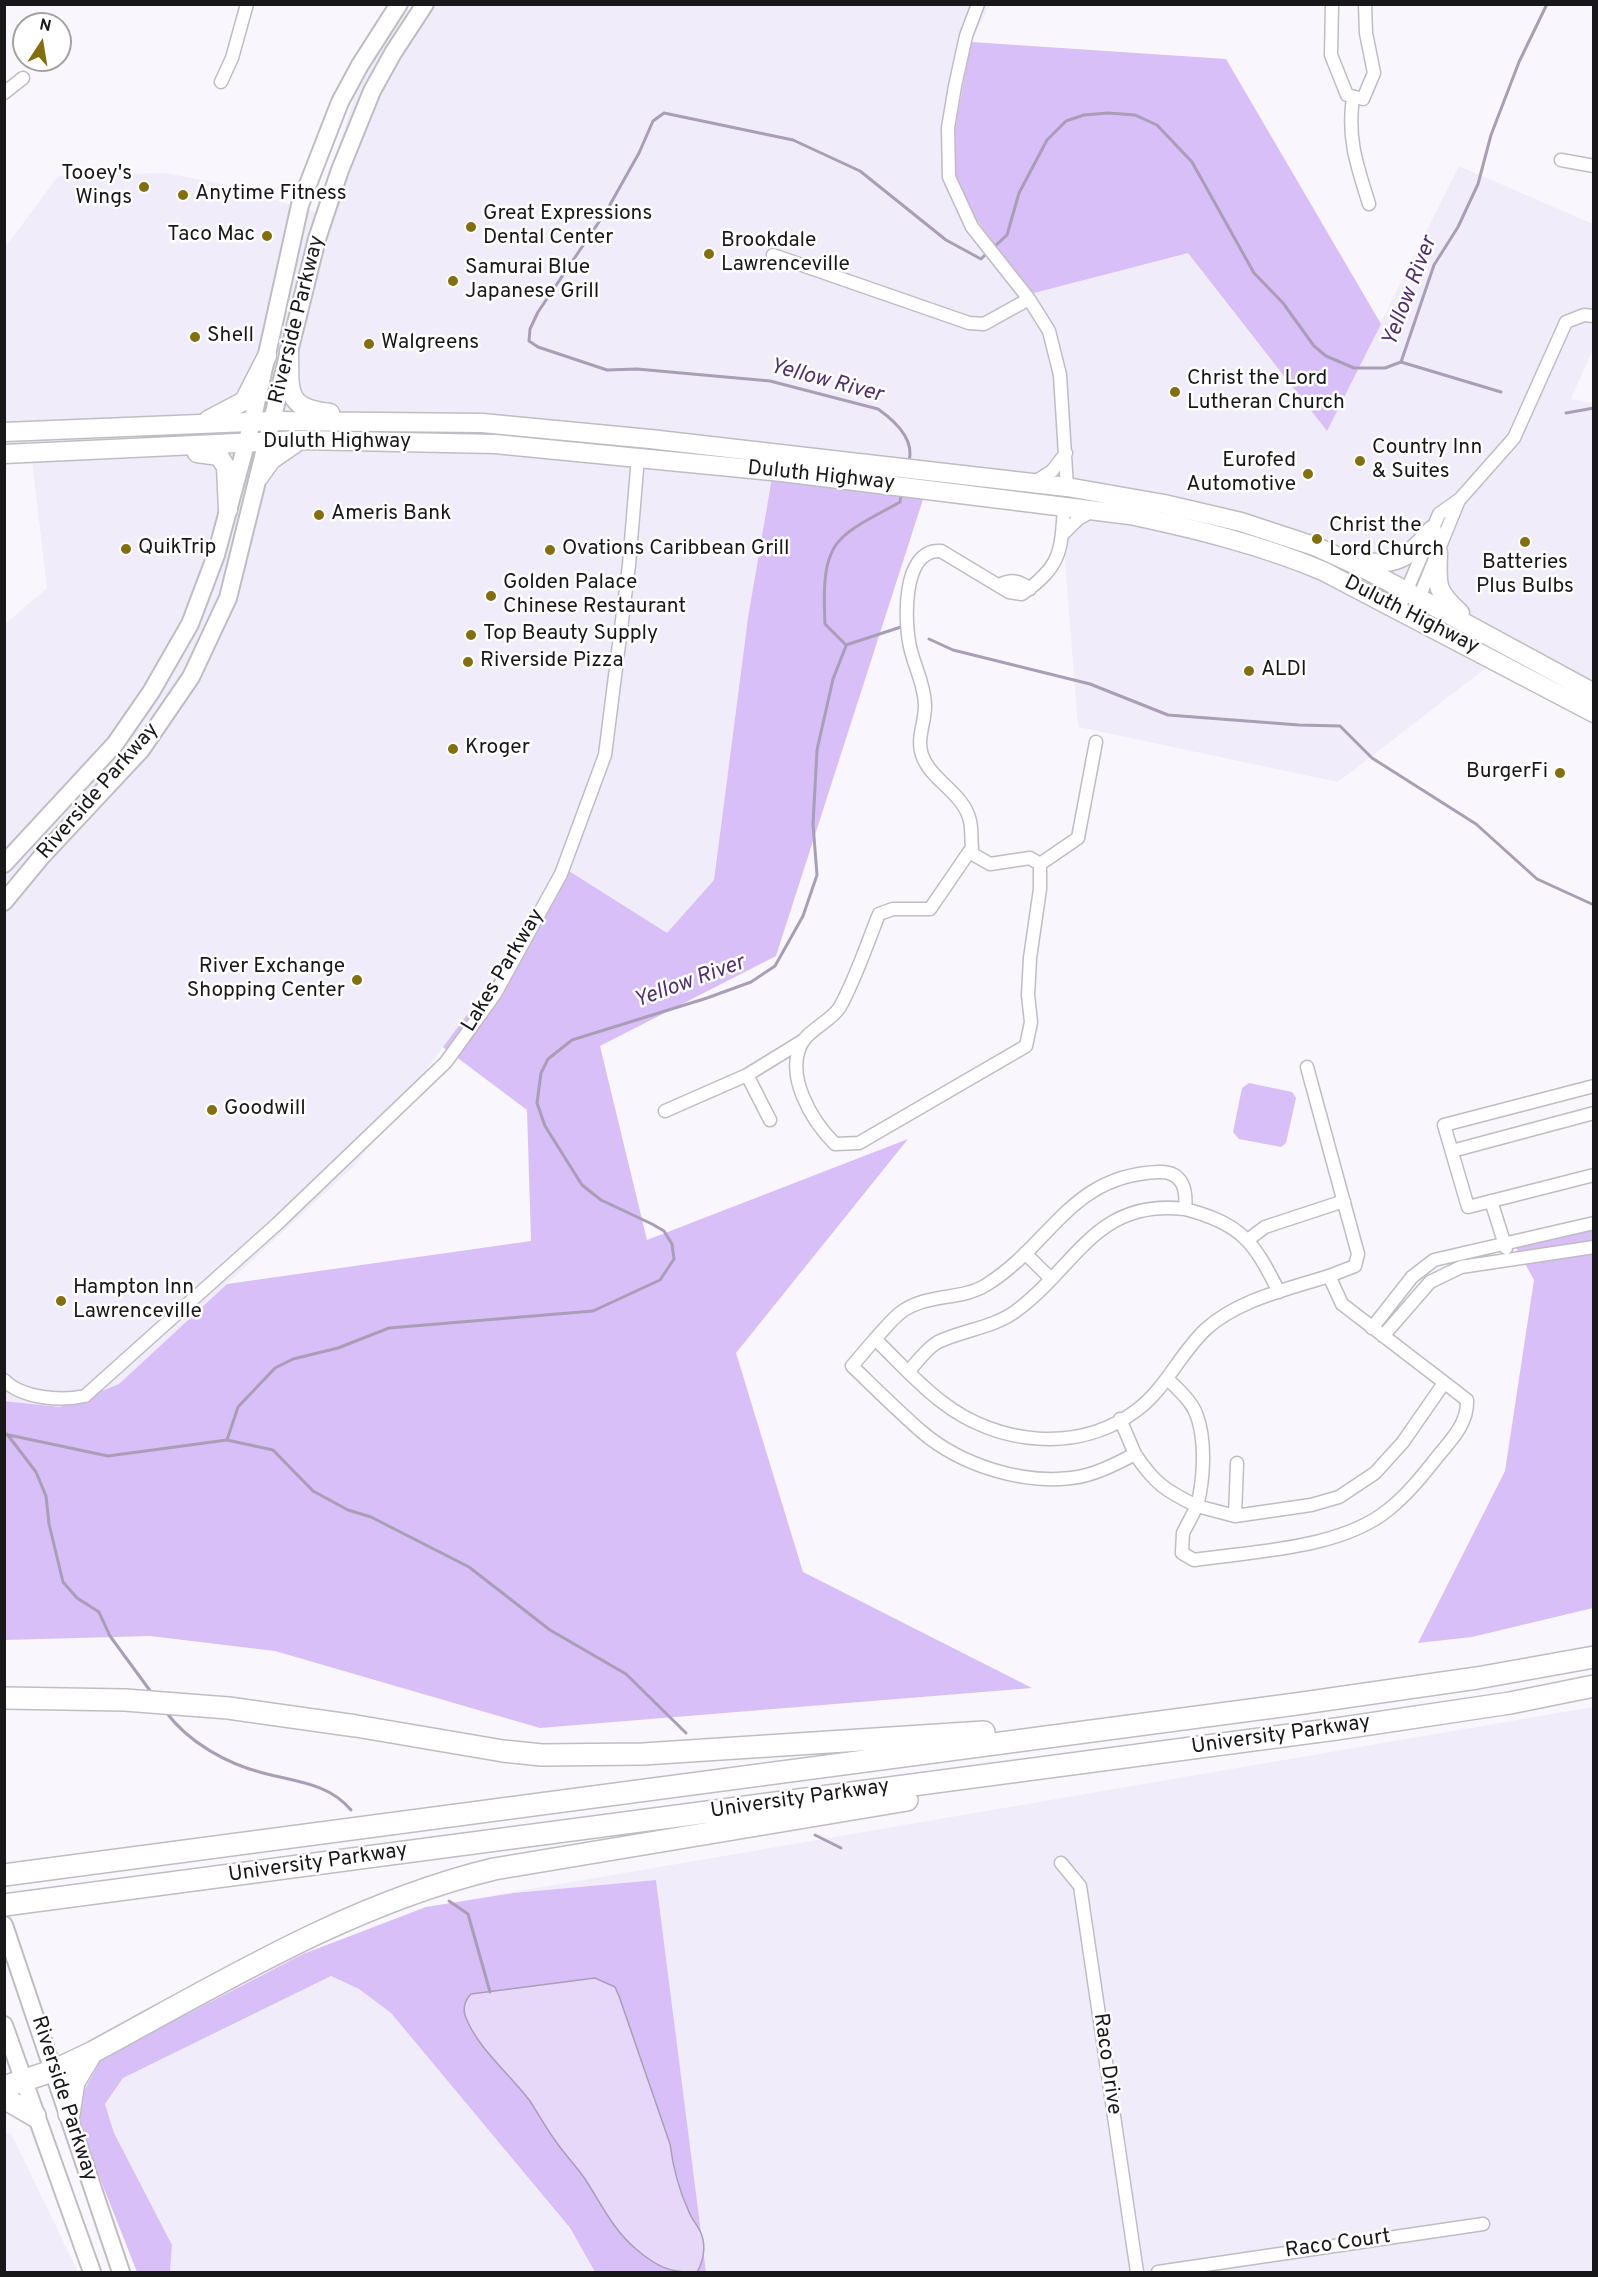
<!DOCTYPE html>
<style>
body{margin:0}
#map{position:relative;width:1598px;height:2277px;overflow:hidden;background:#f9f7fd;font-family:Overpass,sans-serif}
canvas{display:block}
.frame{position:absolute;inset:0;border:6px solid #181719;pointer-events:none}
.north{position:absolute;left:12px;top:12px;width:60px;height:60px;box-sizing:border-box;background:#fff;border:2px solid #a3a2a3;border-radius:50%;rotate:12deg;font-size:16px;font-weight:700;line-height:24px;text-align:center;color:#181719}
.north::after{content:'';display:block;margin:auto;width:21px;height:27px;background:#836f0d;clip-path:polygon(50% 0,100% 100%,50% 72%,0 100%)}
</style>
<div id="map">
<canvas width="1598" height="2277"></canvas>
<div class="frame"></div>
<div class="north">N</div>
</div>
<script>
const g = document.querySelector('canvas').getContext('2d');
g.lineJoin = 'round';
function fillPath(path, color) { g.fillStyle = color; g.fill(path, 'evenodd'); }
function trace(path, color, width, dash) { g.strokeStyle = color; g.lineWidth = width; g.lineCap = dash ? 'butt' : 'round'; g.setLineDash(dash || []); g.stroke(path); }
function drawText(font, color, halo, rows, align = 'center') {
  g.font = font + ' Overpass,sans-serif'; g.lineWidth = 5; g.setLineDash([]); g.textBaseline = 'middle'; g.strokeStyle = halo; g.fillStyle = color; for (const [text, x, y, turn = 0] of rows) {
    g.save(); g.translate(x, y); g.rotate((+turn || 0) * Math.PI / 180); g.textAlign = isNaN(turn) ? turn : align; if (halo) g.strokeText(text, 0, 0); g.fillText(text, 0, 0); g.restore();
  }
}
const built = new Path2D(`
 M413 5H990L971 42 1188 253 1327 430 1459 166 1593 224V349L1571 399 1593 403V697L1508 651 1338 782 1078 727 1060 498 927 487 748 618 714 880 667 934 542 915 355 1165 119 1384 60 1407 5 1401V624L47 588 32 461 5 459 4 249 58 176 166 173 222 184 319 213 368 51Z
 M1593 1707V2272H706L656 1880 513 1893 426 1907Z
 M331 1976 359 1989 391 2013 570 2229 595 2272H170L172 2245 114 2133 105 2104 123 2078Z
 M4 2133H11L78 2272H5Z`);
const green = new Path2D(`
 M971 42 1226 59 1381 324 1327 431 1188 253 1030 294 946 177Z
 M774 466 927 487 776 956 600 1046 647 1240 908 1139 736 1353 803 1572 1032 1688 540 1728 275 1651 150 1636 5 1640 4 1401 60 1407 119 1384 227 1284 531 1241 527 1110 443 1047 542 915 561 866 667 933 714 880 748 618Z
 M1249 1083 1292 1092 1296 1098 1286 1143 1281 1147 1239 1139 1233 1132 1242 1088Z
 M1593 1218V1608L1472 1637 1418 1643 1505 1471 1534 1280 1512 1240Z
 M656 1880 706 2272H595L570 2228 391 2013 359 1989 331 1976 123 2078 105 2104 114 2133 172 2245 170 2272H137L73 2110 102 2058 303 1954 426 1907 513 1893Z`);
const water = new Path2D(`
 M595 1978 615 1987 619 1996 670 2144C673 2168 679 2190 689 2212 692 2220 700 2228 702 2236 706 2248 703 2262 697 2272 670 2273 657 2267 636 2249 613 2230 601 2203 585 2179 577 2167 566 2156 557 2143 547 2130 539 2115 530 2101 510 2074 479 2050 466 2018 462 2009 465 2000 471 1994Z`);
const stream = new Path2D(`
 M993 248 1007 235 1019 193 1047 140 1066 121 1084 115 1108 113 1135 115 1157 125 1192 162 1254 273 1283 303 1314 346 1326 356 1354 368H1385L1401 362 1434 265 1458 227 1478 184 1491 135 1519 62 1547 4
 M1401 362 1501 392
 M1566 413 1594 408
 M909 461C915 439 895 421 878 409L770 381 637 369 607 370 538 347 529 341 530 329 538 312 607 210 639 153 653 121 664 113 793 140 860 171 946 240 981 259 988 252
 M929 639 953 650 1090 684 1168 715 1299 725 1340 726 1372 758 1476 824 1537 879 1594 905
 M846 645 825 624C824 599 821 558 841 539 854 525 883 512 900 502L901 494
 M846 645 904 626
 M4 1434 108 1456 227 1440 273 1450 313 1491 348 1510 371 1517 469 1567 550 1630 626 1674 686 1733
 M7 1434 36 1472 46 1496 49 1524 63 1582 77 1598 99 1612 110 1636 151 1692
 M227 1440 238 1407 275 1368 293 1359 338 1348 389 1328 593 1311 660 1280 674 1259 672 1244 664 1231 652 1224 601 1200 582 1185 545 1126 537 1103 541 1073 548 1059 572 1040 707 998 751 982 775 966 803 916 817 875 813 824 817 750 833 679 846 646
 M166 1712C188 1742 227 1764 263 1773 296 1782 328 1783 351 1810
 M815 1835 841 1848
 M449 1901 468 1914 490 1992`);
const minor = new Path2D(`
 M978 4 966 36 955 86 948 128 949 177 972 227 1029 299 1049 331 1060 375 1067 487
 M1332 4 1331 55 1347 95 1363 99 1374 73 1366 33 1365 4
 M221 82 232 58 247 4
 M4 93 23 78
 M1353 97C1347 139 1357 165 1369 204
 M1561 160 1594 166
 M773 255 969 323 984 324 1029 299
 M1033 483 1052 471 1066 453
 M1062 535 1078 519 1094 510
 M999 585C1011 579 1019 580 1030 589
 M1399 609 1439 514 1460 499 1514 438 1566 322 1584 315 1594 316
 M1412 615 1459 500
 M969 852 990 864 1030 858 1040 864V889L1030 958 1028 995 1031 1022 1026 1046 859 1143 835 1144C812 1121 783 1074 803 1041 812 1028 831 1021 840 1007 856 978 867 944 879 914L893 909H930Z
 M969 852 972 848C971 840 972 829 970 821 964 793 931 781 922 755 916 739 926 720 925 704 924 684 916 670 911 651 904 625 901 548 941 551L1009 592 1022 594C1061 566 1061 553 1064 507
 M1040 864 1078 838 1096 742
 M1307 1067 1358 1254 1355 1266 1329 1276
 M747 1075 770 1120
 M1594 1086 1444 1125 1468 1207 1594 1175
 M665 1111 747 1075 804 1040
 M1452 1151 1594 1113
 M1491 1201 1506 1248
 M1249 1239 1265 1227 1344 1201
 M1025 1253 1050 1278
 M1279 1292C1254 1242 1242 1224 1185 1209 1187 1190 1183 1171 1159 1172 1070 1175 1052 1244 986 1285 960 1301 925 1293 900 1313 891 1320 883 1331 875 1339 897 1360 918 1384 942 1402 997 1445 1079 1454 1137 1410 1166 1388 1179 1355 1205 1330 1237 1300 1288 1289 1329 1276L1342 1304 1467 1400C1468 1423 1452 1439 1438 1456 1423 1475 1408 1494 1388 1510 1340 1549 1254 1551 1194 1560L1182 1553 1183 1533 1197 1506 1235 1516 1311 1505 1339 1497 1375 1473 1403 1442 1444 1383
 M1372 1328 1412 1277 1434 1260 1594 1223
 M1383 1336 1430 1282 1461 1267 1594 1247
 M875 1339 852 1366C875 1388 898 1411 922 1432 961 1465 1021 1484 1071 1478 1093 1476 1116 1464 1135 1454L1120 1419
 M909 1371C917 1362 927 1348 938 1342 963 1330 993 1328 1016 1311 1076 1267 1096 1198 1185 1209
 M4 1380C22 1399 62 1401 85 1396L277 1224 446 1062 495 994 561 874 605 755 629 565 638 457
 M1135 1454C1154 1483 1166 1491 1197 1506 1204 1480 1206 1441 1197 1416 1192 1401 1178 1390 1168 1379
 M1235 1516 1237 1463
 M1061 1863 1080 1886 1137 2272
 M1158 2272 1483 2224`);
const secondary = new Path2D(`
 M4 864 115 744 151 692 190 624 216 555 252 422 300 205 340 102 360 65 399 4
 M4 902 42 856 141 750 191 677 228 598 317 239 340 170 372 91 393 53 425 4
 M4 1925 121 2272
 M4 2025 92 2272`);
const primary = new Path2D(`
 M289 351C290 391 284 408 330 413
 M208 420 244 401 267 356
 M4 432 273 421 482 423 650 439 1067 487 1164 504 1241 522 1317 547 1367 570 1594 693
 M197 453 219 456 226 467 228 510
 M4 454 301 440 495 444 782 472 1130 515C1196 529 1261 545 1323 571L1594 713
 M259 477 271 460 297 442
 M1438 553C1437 586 1435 590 1460 613
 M1360 562C1397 566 1408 558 1432 530`);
const motorway = new Path2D(`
 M4 1698 125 1700 228 1708 356 1726 503 1751 542 1755 643 1754 984 1732
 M4 1875 1296 1704 1477 1678 1594 1657
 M4 1905 1336 1729 1510 1703 1594 1686
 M4 2087 55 2070 91 2053C221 1983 349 1904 494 1869L907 1800
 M4 2098 35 2116
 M69 2114 74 2082 91 2054`);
const markers = [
 [144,187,6,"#836f0d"],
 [183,195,6,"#836f0d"],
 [471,227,6,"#836f0d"],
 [267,236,6,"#836f0d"],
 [709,254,6,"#836f0d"],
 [453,281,6,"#836f0d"],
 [195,337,6,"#836f0d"],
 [369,344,6,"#836f0d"],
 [1175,392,6,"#836f0d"],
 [1360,461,6,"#836f0d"],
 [1308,474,6,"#836f0d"],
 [319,515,6,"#836f0d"],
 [1317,539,6,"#836f0d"],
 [1525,542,6,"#836f0d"],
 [126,549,6,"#836f0d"],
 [550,550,6,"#836f0d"],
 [491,596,6,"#836f0d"],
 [471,635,6,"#836f0d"],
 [468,662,6,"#836f0d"],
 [1249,671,6,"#836f0d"],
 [453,749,6,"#836f0d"],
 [1560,773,6,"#836f0d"],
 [357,980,6,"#836f0d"],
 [212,1110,6,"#836f0d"],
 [61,1301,6,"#836f0d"]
];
const poiNames = [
 ["Tooey's",132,175,"right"],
 ["Wings",132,199,"right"],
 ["Anytime Fitness",195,195],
 ["Great Expressions",483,215],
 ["Dental Center",483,239],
 ["Taco Mac",255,236,"right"],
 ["Brookdale",721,242],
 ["Lawrenceville",721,266],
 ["Samurai Blue",465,269],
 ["Japanese Grill",465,293],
 ["Shell",207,337],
 ["Walgreens",381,344],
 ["Christ the Lord",1187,380],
 ["Lutheran Church",1187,404],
 ["Country Inn",1372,449],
 ["& Suites",1372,473],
 ["Eurofed",1296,462,"right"],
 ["Automotive",1296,486,"right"],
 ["Ameris Bank",331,515],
 ["Christ the",1329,527],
 ["Lord Church",1329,551],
 ["QuikTrip",138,549],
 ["Ovations Caribbean Grill",562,550],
 ["Batteries",1525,564,"center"],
 ["Plus Bulbs",1525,588,"center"],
 ["Golden Palace",503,584],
 ["Chinese Restaurant",503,608],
 ["Top Beauty Supply",483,635],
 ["Riverside Pizza",480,662],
 ["ALDI",1261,671],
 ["Kroger",465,749],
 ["BurgerFi",1548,773,"right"],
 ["River Exchange",345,968,"right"],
 ["Shopping Center",345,992,"right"],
 ["Goodwill",224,1110],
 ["Hampton Inn",73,1289],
 ["Lawrenceville",73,1313]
];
const streetNames = [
 ["Riverside Parkway",298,320,-76],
 ["Duluth Highway",337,443],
 ["Duluth Highway",821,477,6],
 ["Duluth Highway",1411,616,27],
 ["Riverside Parkway",99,792,-49],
 ["Lakes Parkway",504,971,-59],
 ["University Parkway",1281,1736,-8],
 ["University Parkway",800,1800,-8],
 ["University Parkway",318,1864,-8],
 ["Raco Drive",1106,2064,82],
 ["Riverside Parkway",63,2099,72],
 ["Raco Court",1338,2245,-8]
];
const waterNames = [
 ["Yellow River",1411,292,-69],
 ["Yellow River",826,382,15],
 ["Yellow River",690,983,-20]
];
fillPath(built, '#f1ecf9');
fillPath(green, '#d8bff7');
fillPath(water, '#e7d8fa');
trace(water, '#a99eb6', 1.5);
trace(stream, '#a99eb6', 3);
trace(minor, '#bfbdc3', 15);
trace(secondary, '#bfbdc3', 20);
trace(primary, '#bfbdc3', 21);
trace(motorway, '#bfbdc3', 24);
trace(minor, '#fff', 12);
trace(secondary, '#fff', 16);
trace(primary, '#fff', 18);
trace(motorway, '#fff', 21);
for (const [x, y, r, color] of markers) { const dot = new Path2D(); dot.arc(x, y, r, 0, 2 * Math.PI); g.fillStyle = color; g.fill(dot); trace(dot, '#fff', 2); }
drawText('21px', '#181719', '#fff', poiNames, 'left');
drawText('21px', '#181719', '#fff', streetNames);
drawText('italic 22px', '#502e70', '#fff', waterNames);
</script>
